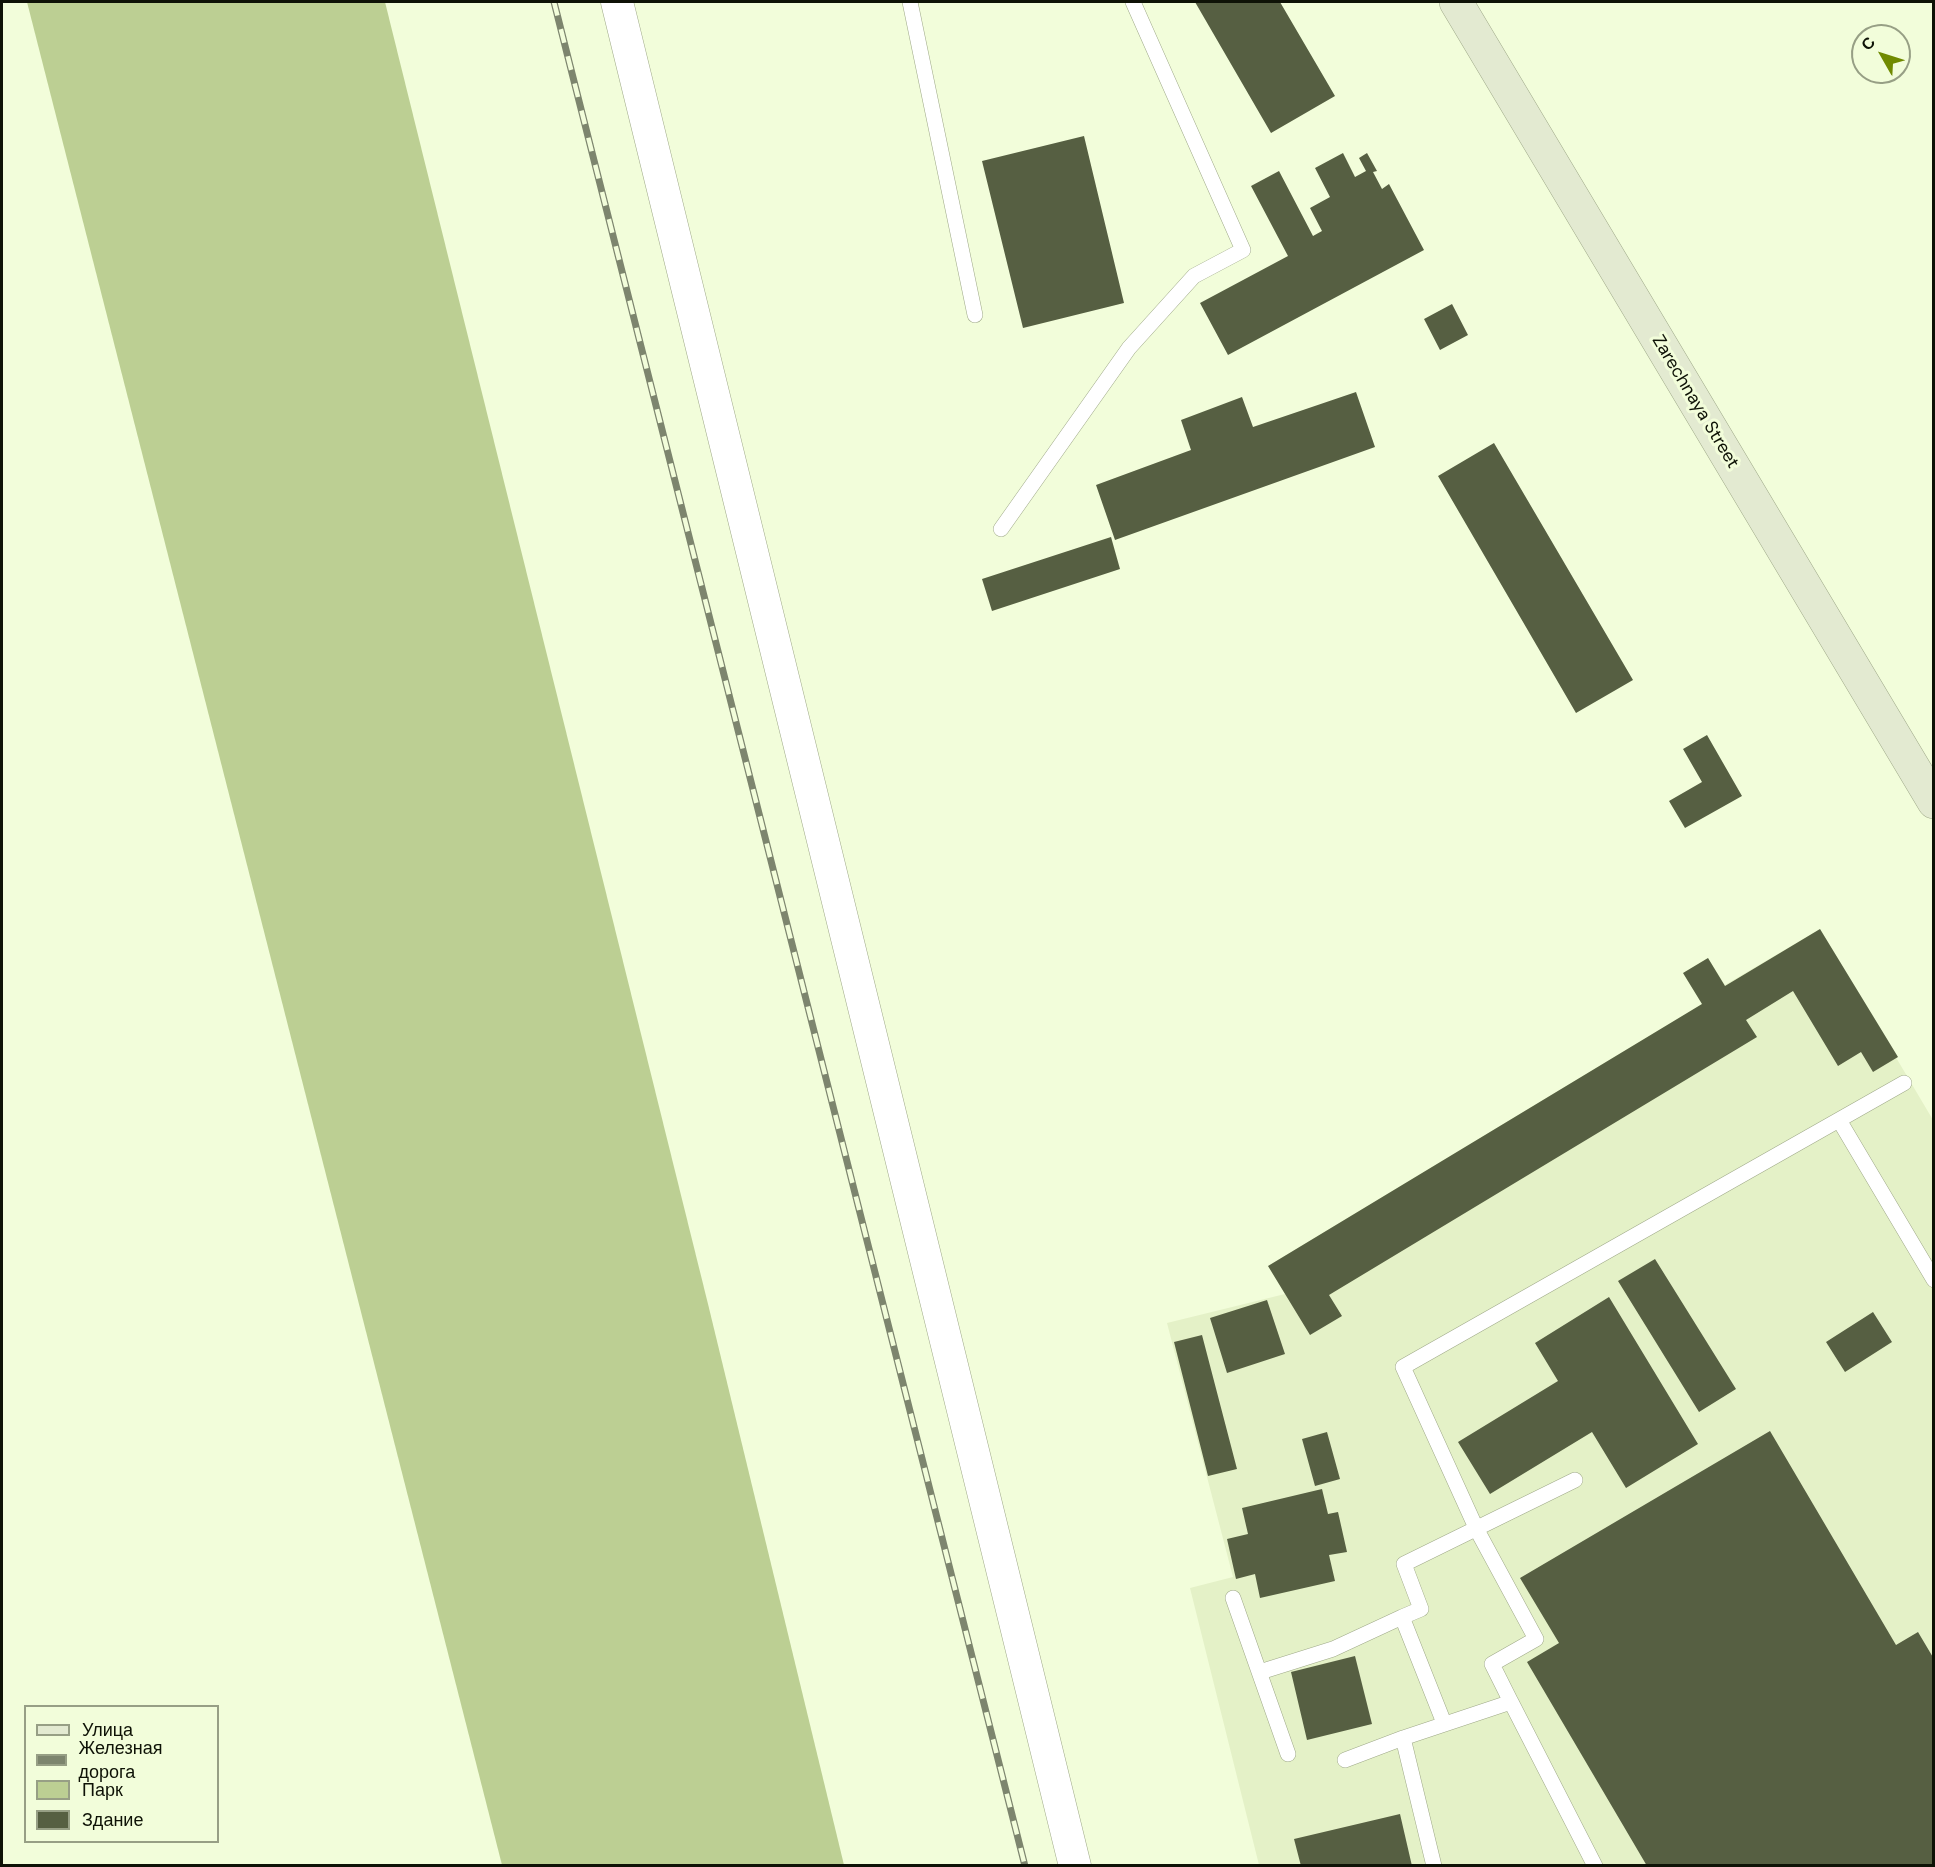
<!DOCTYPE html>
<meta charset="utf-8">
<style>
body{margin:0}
#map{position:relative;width:1935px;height:1867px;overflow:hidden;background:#f2fdda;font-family:"DM Sans",sans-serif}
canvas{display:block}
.frame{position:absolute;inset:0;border:3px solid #0e1206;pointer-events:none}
.legend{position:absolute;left:24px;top:1705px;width:195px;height:138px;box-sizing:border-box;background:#f2fdda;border:2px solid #979f85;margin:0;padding:8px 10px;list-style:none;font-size:18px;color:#0e1206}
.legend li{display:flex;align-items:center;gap:12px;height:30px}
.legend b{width:30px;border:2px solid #979f85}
.north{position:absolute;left:1851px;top:24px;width:60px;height:60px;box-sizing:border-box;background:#f2fdda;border:2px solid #979f85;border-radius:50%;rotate:309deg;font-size:16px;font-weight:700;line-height:24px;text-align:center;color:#0e1206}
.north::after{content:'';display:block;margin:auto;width:21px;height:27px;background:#708a00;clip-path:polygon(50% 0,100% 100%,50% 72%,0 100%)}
</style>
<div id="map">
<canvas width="1935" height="1867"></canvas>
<div class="frame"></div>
<ul class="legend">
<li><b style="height:8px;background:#e3ead1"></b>Улица</li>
<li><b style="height:8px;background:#7d856e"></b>Железная дорога</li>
<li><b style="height:16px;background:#bccf93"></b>Парк</li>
<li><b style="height:16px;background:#565f42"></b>Здание</li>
</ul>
<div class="north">С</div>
</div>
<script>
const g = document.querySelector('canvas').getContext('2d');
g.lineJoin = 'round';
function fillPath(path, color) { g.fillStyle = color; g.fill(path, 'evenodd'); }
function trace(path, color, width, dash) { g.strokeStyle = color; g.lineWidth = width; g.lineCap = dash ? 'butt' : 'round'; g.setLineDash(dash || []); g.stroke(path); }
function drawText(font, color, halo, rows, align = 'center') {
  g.font = font + ' "DM Sans",sans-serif'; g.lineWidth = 6; g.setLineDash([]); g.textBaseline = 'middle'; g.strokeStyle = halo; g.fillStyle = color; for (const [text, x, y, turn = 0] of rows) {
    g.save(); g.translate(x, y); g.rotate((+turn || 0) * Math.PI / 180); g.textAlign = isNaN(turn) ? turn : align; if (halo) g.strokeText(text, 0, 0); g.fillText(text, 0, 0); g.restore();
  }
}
const built = new Path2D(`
 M1820 929 1933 1120V1865H1259L1190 1588 1233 1577 1167 1323 1285 1294 1268 1266 1702 1004 1683 973 1708 958 1725 985Z`);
const green = new Path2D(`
 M27 2H385L708 1304 844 1865H502Z`);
const building = new Path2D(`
 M1195 2H1280L1335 96 1271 133Z
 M1084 136 1124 303 1023 328 982 161Z
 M1343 153 1355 177 1366 171 1359 158 1367 153 1377 171 1373 172 1382 189 1389 184 1424 250 1228 355 1200 303 1288 256 1251 186 1279 171 1313 236 1322 231 1310 208 1330 197 1315 168Z
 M1452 304 1468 335 1440 350 1424 319Z
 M1356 392 1375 447 1115 540 1096 485 1191 450 1181 420 1242 397 1253 427Z
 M1494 443 1633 680 1576 713 1438 476Z
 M1111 537 1120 569 992 611 982 579Z
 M1707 735 1742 796 1685 828 1669 801 1702 782 1683 749Z
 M1820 929 1898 1057 1873 1072 1861 1052 1838 1066 1793 991 1746 1020 1757 1037 1329 1295 1342 1316 1310 1335 1268 1266 1702 1004 1683 973 1708 958 1725 986Z
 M1655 1259 1736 1389 1699 1412 1618 1281Z
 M1609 1297 1698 1444 1626 1488 1592 1432 1490 1494 1458 1442 1558 1381 1535 1343Z
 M1267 1300 1285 1354 1227 1373 1210 1318Z
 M1873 1312 1892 1342 1845 1372 1826 1342Z
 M1202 1335 1237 1469 1208 1476 1174 1342Z
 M1770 1431 1896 1645 1918 1632 1934 1659V1866H1647L1527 1662 1559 1643 1520 1578Z
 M1327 1432 1340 1479 1315 1486 1302 1439Z
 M1322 1489 1328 1514 1338 1512 1347 1552 1329 1555 1335 1581 1260 1598 1255 1574 1236 1579 1227 1539 1248 1534 1242 1508Z
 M1355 1656 1372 1724 1307 1740 1291 1672Z
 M1400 1814 1412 1866H1301L1294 1839Z`);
const lane = new Path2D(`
 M910 2 975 315
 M1001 529 1129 348 1194 276 1243 250 1133 2
 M1839 1120 1934 1280
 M1233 1598 1288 1754
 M1260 1672 1333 1649 1402 1617
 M1511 1702 1492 1664 1536 1639 1477 1530 1403 1367 1904 1083
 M1444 1723 1402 1617 1421 1609 1404 1564 1575 1480
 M1345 1760 1403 1738
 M1434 1866 1403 1738 1511 1702 1595 1866`);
const street = new Path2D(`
 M617 2 1075 1866`);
const secondary = new Path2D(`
 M1456 2 1934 802`);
const rail = new Path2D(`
 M554 2 1025 1866`);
const streetNames = [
 ["Zarechnaya Street",1695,402,59]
];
fillPath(built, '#e4f1c7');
fillPath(green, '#bccf93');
fillPath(building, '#565f42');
trace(lane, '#9fa989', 16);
trace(street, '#9fa989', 33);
trace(secondary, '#9fa989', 34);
trace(lane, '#fff', 15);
trace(street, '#fff', 32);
trace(secondary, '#e3ead1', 33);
trace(rail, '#7d856e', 7);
trace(rail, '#f2fdda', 4.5, [14]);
drawText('18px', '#0e1206', '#f2fdda', streetNames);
</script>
